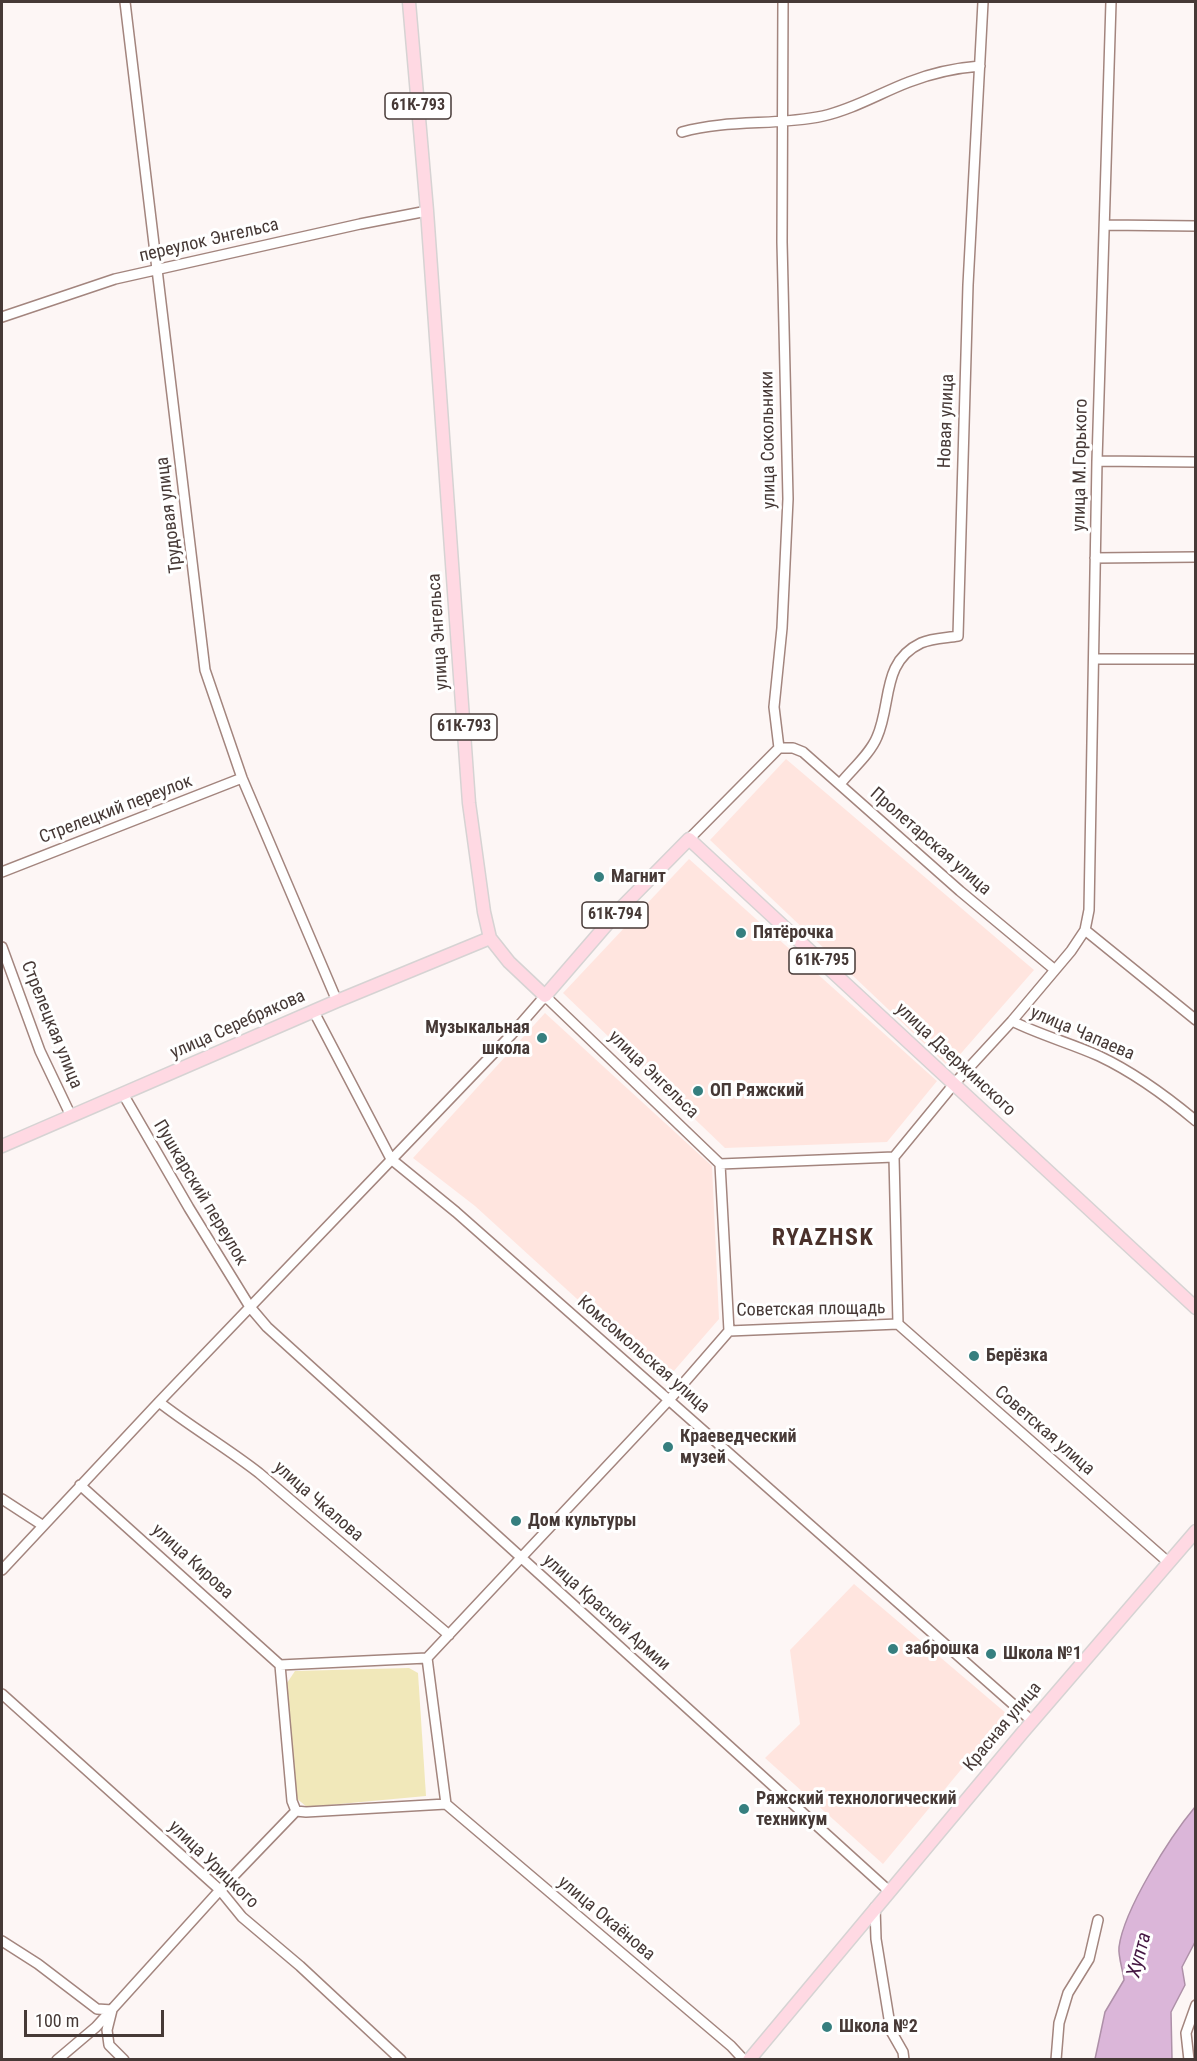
<!DOCTYPE html>
<meta charset="utf-8">
<style>
body{margin:0}
#map{position:relative;width:1197px;height:2061px;overflow:hidden;background:#fdf6f5;font-family:"Roboto Condensed",sans-serif}
canvas{display:block}
.frame{position:absolute;inset:0;border:3px solid #463936;pointer-events:none}
.scale{position:absolute;left:24px;top:2010px;width:140px;height:27px;box-sizing:border-box;border:3px solid #463936;border-top:0;padding-left:8px;font-size:18px;line-height:21px;white-space:nowrap;color:#463936;-webkit-text-stroke:4px #fff;paint-order:stroke}
</style>
<div id="map">
<canvas width="1197" height="2061"></canvas>
<div class="frame"></div>
<div class="scale">100 m</div>
</div>
<script>
const g = document.querySelector('canvas').getContext('2d');
g.lineJoin = 'round';
function fillPath(path, color) { g.fillStyle = color; g.fill(path, 'evenodd'); }
function trace(path, color, width, dash) { g.strokeStyle = color; g.lineWidth = width; g.lineCap = dash ? 'butt' : 'round'; g.setLineDash(dash || []); g.stroke(path); }
function drawText(font, color, halo, rows, align = 'center') {
  g.font = font + ' "Roboto Condensed",sans-serif'; g.lineWidth = 6; g.setLineDash([]); g.textBaseline = 'middle'; g.strokeStyle = halo; g.fillStyle = color; for (const [text, x, y, turn = 0] of rows) {
    g.save(); g.translate(x, y); g.rotate((+turn || 0) * Math.PI / 180); g.textAlign = isNaN(turn) ? turn : align; if (halo) g.strokeText(text, 0, 0); g.fillText(text, 0, 0); g.restore();
  }
}
const built = new Path2D(`
 M786 759 1034 970 949 1067 710 840Z
 M689 859 937 1081 887 1142 725 1148 563 993Z
 M545 1013 712 1166 719 1319 666 1380 475 1206 413 1158Z
 M854 1584 1007 1714 883 1864 765 1758 800 1724 790 1650Z`);
const green = new Path2D(`
 M409 1668 418 1673 426 1796 307 1807 296 1798 287 1683 295 1671Z`);
const water = new Path2D(`
 M1195 1807V1942L1182 1967 1185 1985 1171 2012 1172 2059H1095L1105 2012 1124 1980C1123 1970 1118 1957 1119 1947 1124 1909 1170 1837 1195 1807Z`);
const minor = new Path2D(`
 M125 2 205 670 242 778 337 1001
 M682 132C728 119 777 126 823 116 854 109 880 93 909 82 932 73 955 68 980 66
 M1105 225 1196 226
 M2 317 115 279 360 224 427 211
 M1097 461 1196 462
 M1095 558 1196 557
 M1094 659H1196
 M779 748H793L803 752 960 891 1055 970
 M840 784C852 769 870 754 877 737 892 703 881 662 921 643 932 638 946 638 958 636L968 285 983 2
 M689 839 779 748 774 707 782 628 788 499 782 242 783 2
 M2 872 242 778
 M1085 930 1196 1020
 M2 947 40 1051 71 1116
 M314 1012 391 1159 456 1212 1032 1721
 M1012 1021C1040 1035 1070 1043 1099 1056 1135 1073 1165 1095 1196 1121
 M123 1094 189 1208 250 1307 267 1327 889 1891
 M894 1157 954 1084 1012 1021 1071 951 1085 930 1089 910 1097 461 1111 2
 M720 1164 894 1157
 M720 1164 729 1331
 M898 1324 1168 1562
 M729 1331 898 1324 894 1157
 M159 1402C191 1427 227 1448 259 1473L449 1635
 M80 1485 280 1665
 M2 1499 42 1525
 M2 1570 159 1402 511 1035 545 996 720 1164
 M427 1658 669 1400 729 1331
 M280 1665 292 1801 296 1811 306 1812 446 1804 427 1658
 M280 1665 427 1658
 M2 1694 220 1890 242 1917 300 1966 401 2060
 M446 1804 731 2046 744 2060
 M875 1907 876 1939 891 2031 903 2052 904 2060
 M2 1941 38 1964 97 2009 112 2010 107 2030 109 2045 124 2060
 M57 2060 96 2027 220 1890 296 1811
 M1056 2060 1059 2023 1068 1993 1089 1959 1098 1920
 M1189 2060 1186 2033 1196 2005`);
const major = new Path2D(`
 M409 2 427 211 469 803 484 912 490 938 509 962 545 996 621 908 689 839 1196 1308
 M2 1146 337 1001 490 938
 M749 2060 1023 1732 1196 1531`);
const markers = [
 [599,877,6,"#367f7f"],
 [741,933,6,"#367f7f"],
 [542,1038,6,"#367f7f"],
 [698,1091,6,"#367f7f"],
 [974,1356,6,"#367f7f"],
 [668,1447,6,"#367f7f"],
 [516,1521,6,"#367f7f"],
 [893,1649,6,"#367f7f"],
 [991,1654,6,"#367f7f"],
 [744,1809,6,"#367f7f"],
 [827,2027,6,"#367f7f"]
];
const shields = [
 [418,106,66],
 [464,727,66],
 [615,915,66],
 [822,961,66]
];
const shieldNames = [
 ["61К-793",418,106],
 ["61К-793",464,727],
 ["61К-794",615,915],
 ["61К-795",822,961]
];
const streetNames = [
 ["переулок Энгельса",209,241,-13],
 ["Новая улица",947,421,-88],
 ["улица Сокольники",769,440,-91],
 ["улица М.Горького",1081,465,-89],
 ["Трудовая улица",170,515,-97],
 ["улица Энгельса",439,632,-94],
 ["Стрелецкий переулок",116,810,-21],
 ["Пролетарская улица",930,842,41],
 ["Стрелецкая улица",51,1025,68],
 ["улица Серебрякова",238,1025,-24],
 ["улица Чапаева",1082,1034,23],
 ["улица Дзержинского",955,1060,43],
 ["улица Энгельса",653,1075,44],
 ["Пушкарский переулок",200,1193,59],
 ["Советская площадь",811,1310,-1],
 ["Комсомольская улица",643,1355,41],
 ["Советская улица",1044,1431,41],
 ["улица Чкалова",318,1502,41],
 ["улица Кирова",192,1562,42],
 ["улица Красной Армии",606,1613,42],
 ["Красная улица",1003,1727,-50],
 ["улица Урицкого",213,1865,44],
 ["улица Окаёнова",606,1919,40]
];
const poiNames = [
 ["Магнит",611,877],
 ["Пятёрочка",753,933],
 ["Музыкальная",530,1028,"right"],
 ["школа",530,1049,"right"],
 ["ОП Ряжский",710,1091],
 ["Берёзка",986,1356],
 ["Краеведческий",680,1437],
 ["музей",680,1458],
 ["Дом культуры",528,1521],
 ["заброшка",905,1649],
 ["Школа №1",1003,1654],
 ["Ряжский технологический",756,1799],
 ["техникум",756,1820],
 ["Школа №2",839,2027]
];
const waterNames = [
 ["Хупта",1140,1955,-75]
];
const districtNames = [
 ["RYAZHSK",823,1239]
];
fillPath(built, '#ffe5df');
fillPath(green, '#f1e8ba');
fillPath(water, '#dbb6d9');
trace(water, '#ae90a8', 1.5);
trace(minor, '#a3857e', 12);
trace(major, '#d6d3d3', 15);
trace(minor, '#fff', 9);
trace(major, '#ffd9e3', 12);
for (const [x, y, r, color] of markers) { const dot = new Path2D(); dot.arc(x, y, r, 0, 2 * Math.PI); g.fillStyle = color; g.fill(dot); trace(dot, '#fff', 2); }
for (const [x, y, w] of shields) { const box = new Path2D(); box.roundRect(x - w / 2, y - 13, w, 26, 4.5); g.fillStyle = '#fff'; g.fill(box); trace(box, '#463936', 1.5); }
drawText('bold 16px', '#463936', null, shieldNames);
drawText('18px', '#463936', '#fff', streetNames);
drawText('bold 18px', '#463936', '#fff', poiNames, 'left');
drawText('italic 20px', '#451843', '#fff', waterNames);
g.letterSpacing = '1.5px';
drawText('bold 24px', '#4a312b', '#fff', districtNames);
g.letterSpacing = '0px';
</script>
